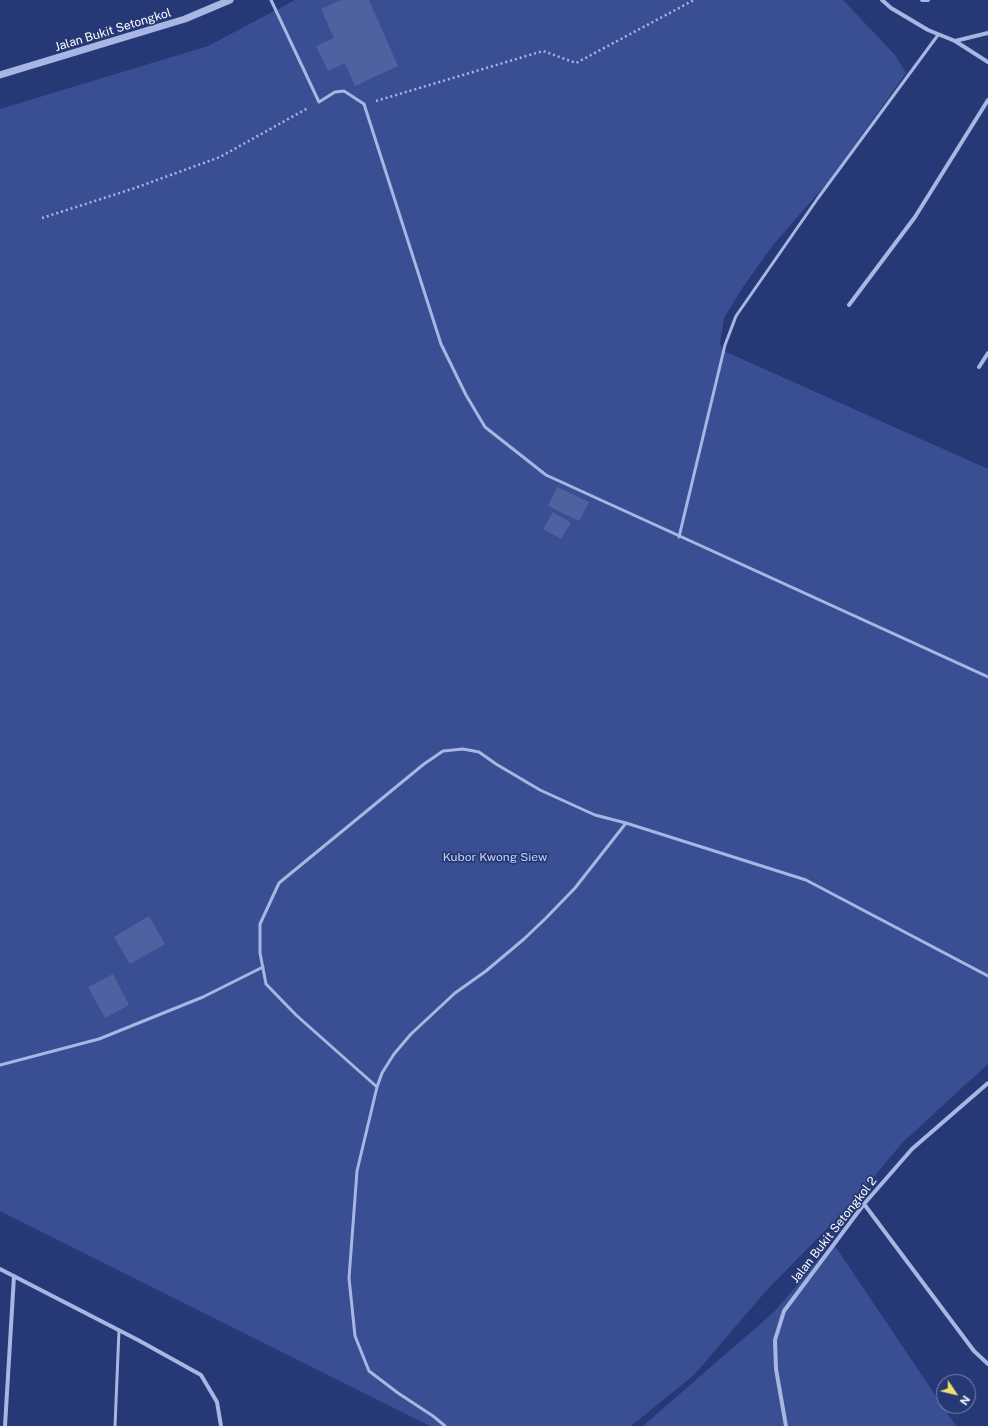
<!DOCTYPE html>
<style>
body{margin:0}
#map{position:relative;width:988px;height:1426px;overflow:hidden;background:#263876;font-family:"Public Sans",sans-serif}
canvas{display:block}
.north{position:absolute;left:936px;top:1374px;width:40px;height:40px;box-sizing:border-box;background:#263876;border:1px solid #7d88ad;border-radius:50%;rotate:125deg;font-size:11px;font-weight:700;line-height:16px;text-align:center;color:#fff}
.north::after{content:'';display:block;margin:auto;width:14px;height:18px;background:#eae06d;clip-path:polygon(50% 0,100% 100%,50% 72%,0 100%)}
</style>
<div id="map">
<canvas width="988" height="1426"></canvas>
<div class="north">N</div>
</div>
<script>
const g = document.querySelector('canvas').getContext('2d');
g.lineJoin = 'round';
function fillPath(path, color) { g.fillStyle = color; g.fill(path, 'evenodd'); }
function trace(path, color, width, dash) { g.strokeStyle = color; g.lineWidth = width; g.lineCap = dash ? 'butt' : 'round'; g.setLineDash(dash || []); g.stroke(path); }
function drawText(font, color, halo, rows, align = 'center') {
  g.font = font + ' "Public Sans",sans-serif'; g.lineWidth = 3.5; g.setLineDash([]); g.textBaseline = 'middle'; g.strokeStyle = halo; g.fillStyle = color; for (const [text, x, y, turn = 0] of rows) {
    g.save(); g.translate(x, y); g.rotate((+turn || 0) * Math.PI / 180); g.textAlign = isNaN(turn) ? turn : align; if (halo) g.strokeText(text, 0, 0); g.fillText(text, 0, 0); g.restore();
  }
}
const green = new Path2D(`
 M295 0H843L895 55 906 73 827 183 773 245 743 287 724 318 720 344 724 351 988 469V1064L903 1142 852 1203 765 1292 694 1375 631 1426H430L0 1211V109L208 46Z
 M833 1243 956 1426H643L775 1311Z`);
const building = new Path2D(`
 M341 0H369L398 66 355 86 345 63 328 71 316 46 334 38 321 9Z
 M557 487 589 502 579 521 548 506Z
 M553 512 571 523 561 539 543 529Z
 M149 916 165 944 130 964 114 937Z
 M113 974 129 1005 105 1018 88 987Z`);
const path = new Path2D(`
 M376 101 543 51 576 63 694 0
 M42 218 135 188 220 157 308 108`);
const service = new Path2D(`
 M271 0 319 102 335 92 344 91 364 104 441 344 466 395 485 427 546 475 988 677
 M679 537 725 345 736 316 818 198 938 35
 M0 1065 99 1039 203 997 263 967
 M377 1087 296 1015 266 984 260 953V924L279 883 424 764 443 751 463 749 479 752 496 764 540 790 595 815 626 823 806 880 988 976
 M115 1426 119 1330
 M445 1426 433 1416 398 1393 369 1371 355 1336 349 1278 357 1171 377 1087 382 1073 394 1054 411 1034 455 993 486 971 524 939 546 918 575 888 626 823`);
const minor = new Path2D(`
 M882 0 891 8 928 30 955 41 988 62
 M922 0H928
 M955 41 988 33
 M849 305 915 217 988 100
 M979 367 988 353
 M864 1204 974 1351 988 1364
 M0 1269 138 1340 201 1375 217 1402 221 1426
 M5 1426 14 1276
 M786 1426 776 1369 775 1340 784 1311 864 1204 912 1149 988 1083`);
const tertiary = new Path2D(`
 M0 75 185 19 230 0`);
const streetNames = [
 ["Jalan Bukit Setongkol",113,30,-17],
 ["Jalan Bukit Setongkol 2",834,1230,-52]
];
const parkNames = [
 ["Kubor Kwong Siew",495,857]
];
fillPath(green, '#3a4f93');
fillPath(building, '#4f61a0');
trace(path, '#a7b6e2', 2.5, [2, 3]);
trace(service, '#a7b6e2', 3);
trace(minor, '#a7b6e2', 4);
trace(tertiary, '#a7b6e2', 7);
drawText('12px', '#fff', '#263876', streetNames);
drawText('12px', '#c9d3f2', '#263876', parkNames);
</script>
